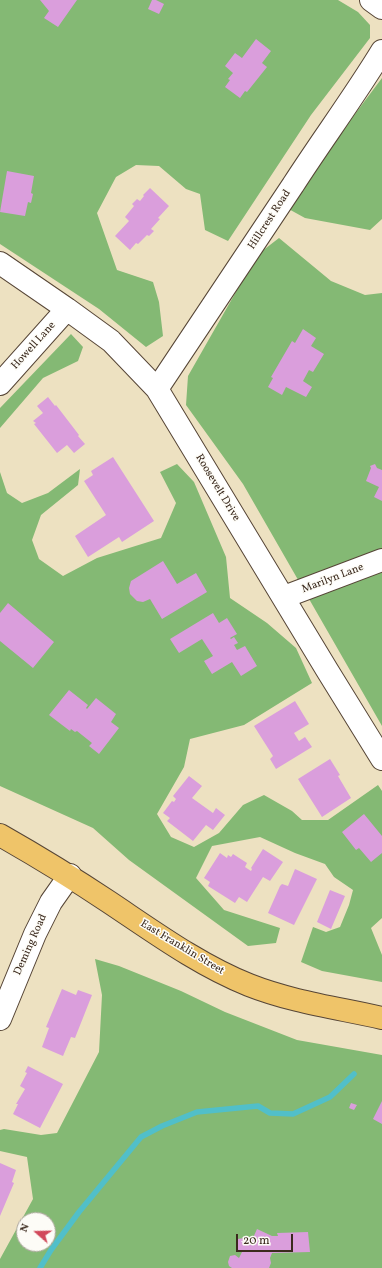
<!DOCTYPE html>
<style>
body{margin:0}
#map{position:relative;width:382px;height:1268px;overflow:hidden;background:#ede1c1;font-family:Vollkorn,serif}
canvas{display:block}
.north{position:absolute;left:16px;top:1212px;width:40px;height:40px;box-sizing:border-box;background:#fdfcf7;border:1px solid #afa8a0;border-radius:50%;rotate:290deg;font-size:11px;font-weight:700;line-height:16px;text-align:center;color:#3b2a1e}
.north::after{content:'';display:block;margin:auto;width:14px;height:18px;background:#d1495b;clip-path:polygon(50% 0,100% 100%,50% 72%,0 100%)}
.scale{position:absolute;left:236px;top:1234px;width:57px;height:18px;box-sizing:border-box;border:2px solid #3b2a1e;border-top:0;padding-left:5px;font-size:12px;line-height:14px;white-space:nowrap;color:#3b2a1e;-webkit-text-stroke:3px #fdfcf7;paint-order:stroke}
</style>
<div id="map">
<canvas width="382" height="1268"></canvas>
<div class="north">N</div>
<div class="scale">20 m</div>
</div>
<script>
const g = document.querySelector('canvas').getContext('2d');
g.lineJoin = 'round';
function fillPath(path, color) { g.fillStyle = color; g.fill(path, 'evenodd'); }
function trace(path, color, width, dash) { g.strokeStyle = color; g.lineWidth = width; g.lineCap = dash ? 'butt' : 'round'; g.setLineDash(dash || []); g.stroke(path); }
function drawText(font, color, halo, rows, align = 'center') {
  g.font = font + ' Vollkorn,serif'; g.lineWidth = 3; g.setLineDash([]); g.textBaseline = 'middle'; g.strokeStyle = halo; g.fillStyle = color; for (const [text, x, y, turn = 0] of rows) {
    g.save(); g.translate(x, y); g.rotate((+turn || 0) * Math.PI / 180); g.textAlign = isNaN(turn) ? turn : align; if (halo) g.strokeText(text, 0, 0); g.fillText(text, 0, 0); g.restore();
  }
}
const forest = new Path2D(`
 M0 0H338L358 12 370 25V38L311 115 228 241 205 230 200 194 186 189 159 166 136 165 116 177 97 213 117 270 153 282 159 302 163 336 146 347 99 309 0 244Z
 M382 78V219L370 230 305 218 285 207Z
 M279 238 331 281 365 295 382 293V726L243 484 186 405 188 376 257 255Z
 M71 334 83 347 78 361 43 378 0 428V408Z
 M177 464 194 482 226 557 230 598 267 623 296 648 312 683 244 725 190 739 184 767 157 814 171 837 194 847 219 833 243 805 264 795 292 811 302 820H328L378 785 382 791V918L371 928 382 955V982L322 971 301 962 313 927 326 932 340 927 349 905 353 890 334 877 325 864 295 853 260 837 212 846 196 878 224 910 280 928 276 943 248 946 129 860 93 828 0 786V472L7 493 22 503 48 493 80 469 78 485 41 515 32 540 39 559 63 576 97 558 161 538 176 503 160 472Z
 M95 959 119 966 181 991 225 1012 297 1040 382 1055V1268H0V1259L33 1199 27 1157 0 1151V1130L4 1129 41 1135 57 1133 99 1052 102 995ZM24 1220H48V1244H24Z`);
const stream = new Path2D(`
 M40 1268 51 1250 79 1212 141 1137 162 1126 197 1112 258 1106 270 1113 293 1114 330 1097 354 1074`);
const building = new Path2D(`
 M40 0H77L58 27 44 18 49 11Z
 M152 0H156L164 4 159 14 148 9Z
 M256 39 271 51 262 63 267 67 247 92 245 91 240 98 225 87 230 80 228 79 233 73 225 66 235 53 242 58Z
 M7 171 34 176 31 193 33 194 31 203 28 202 25 216 0 212Z
 M150 188 169 206 158 218 160 219 151 229 154 231 149 236 147 235 138 244 136 243 130 250 115 236 129 221 125 217 134 206 132 204 137 199 140 201 144 196 143 195Z
 M303 329 316 338 311 346 324 354 313 372 309 370 303 381 312 387 306 397 286 387 282 395 268 387 273 378 271 377 292 341 295 343Z
 M48 397 55 406 56 405 79 435 78 436 85 444 74 453 67 445 57 453 34 424 36 423 33 421 43 413 37 406Z
 M113 457 154 521 122 542 119 537 88 557 75 536 106 515 84 481 93 475 91 471Z
 M375 464 377 468 382 470V501L374 497 379 487 366 481 371 468 370 466Z
 M163 561 177 584 196 573 207 592 162 619 150 599 143 602 137 601 130 594 129 588 131 581Z
 M8 603 54 642 33 668 0 641V613Z
 M213 613 219 623 227 618 237 634 230 638 231 639 234 637 238 643 234 645 237 650 245 646 257 666 241 676 232 662 212 674 204 661 213 656 202 639 179 653 170 639Z
 M69 690 88 705 86 708 87 709 96 698 116 714 111 722 119 728 99 754 89 746 92 743 77 731 75 732 71 729 70 731 49 715Z
 M295 701 309 724 294 733 299 741 305 737 312 747 276 769 270 759 273 756 254 726Z
 M330 759 340 775 338 776 351 798 322 817 298 779Z
 M189 776 202 786 192 798 213 813 216 808 225 815 213 830 206 825 193 841 167 821 170 818 163 813 172 801 174 802 176 799 173 796Z
 M364 814 382 836V853L371 862 359 848 356 850 342 832Z
 M263 849 283 862 270 881 263 877 247 902 239 897 235 903 208 886 210 882 204 878 220 853 227 858 228 855 231 857 233 854 247 863 245 867 251 871 252 869 251 868Z
 M295 869 317 879 294 925 268 913 280 886 282 884 288 886Z
 M330 890 345 896 331 929 317 922Z
 M62 989 76 995 78 990 92 995 75 1038 71 1037 63 1056 42 1047 49 1028 46 1027Z
 M28 1066 63 1084 40 1128 13 1114 18 1104H16L25 1089 20 1086 27 1073 25 1072Z
 M382 1101V1124L373 1119Z
 M351 1103 357 1105 354 1110 349 1108Z
 M0 1163 16 1170 12 1182 14 1183 0 1216Z
 M257 1229 272 1236H278L277 1233 308 1232 310 1252 272 1253 270 1258 271 1263 269 1268H232L229 1266 228 1262 230 1256 235 1255 239 1258 242 1252 237 1249 236 1243 238 1239 244 1238 248 1240 253 1238Z`);
const minor = new Path2D(`
 M371 0 382 8
 M0 263 67 309 111 341 157 389 327 670 382 759
 M0 384 67 309
 M157 389C203 321 248 253 293 185 322 140 354 97 382 51
 M284 597 382 560
 M0 1019 35 934 51 902 70 875`);
const major = new Path2D(`
 M0 835C37 856 73 878 109 902 154 932 199 965 249 985 292 1002 338 1008 382 1018`);
const streetNames = [
 ["Hillcrest Road",270,220,-57],
 ["Howell Lane",34,346,-48],
 ["Roosevelt Drive",217,488,59],
 ["Marilyn Lane",333,579,-21],
 ["Deming Road",31,945,-66],
 ["East Franklin Street",182,948,31]
];
fillPath(forest, '#84b974');
trace(stream, '#51bfc9', 5.5);
fillPath(building, '#da9edc');
trace(minor, '#564536', 24);
trace(major, '#564536', 24);
trace(minor, '#fff', 22);
trace(major, '#efc469', 22);
drawText('11px', '#3b2a1e', '#fdfcf7', streetNames);
</script>
